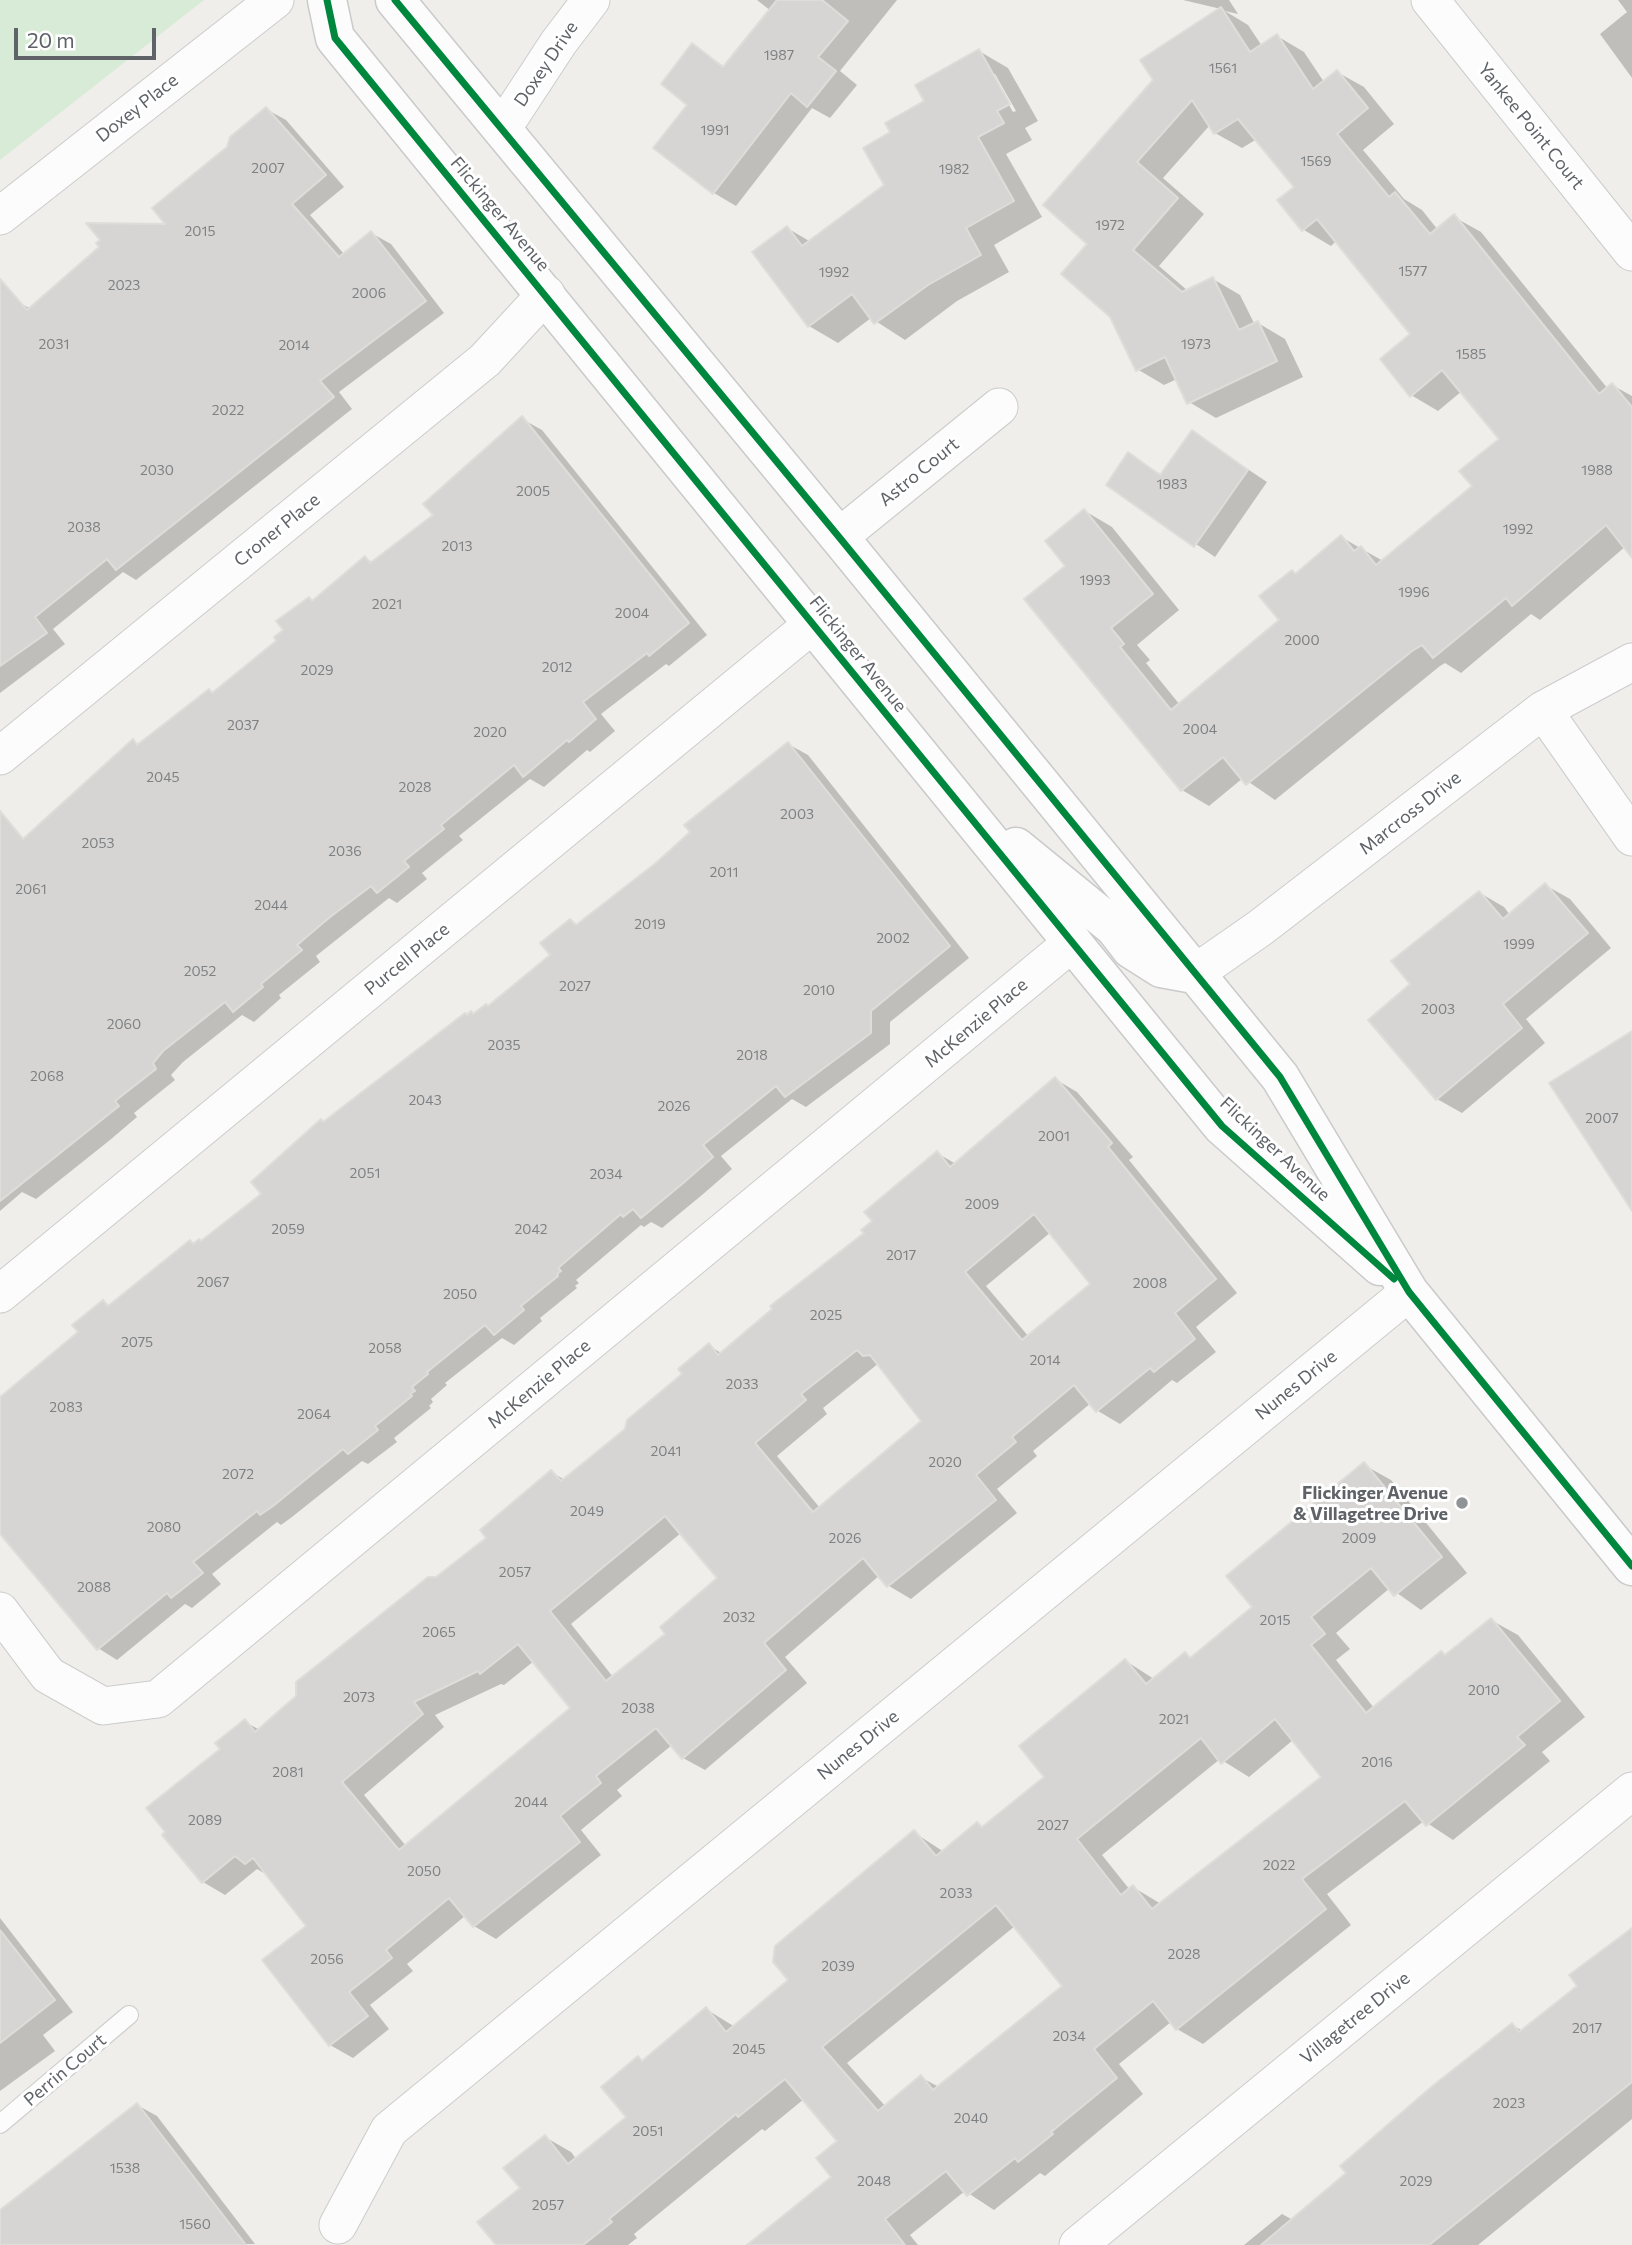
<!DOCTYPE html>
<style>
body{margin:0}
#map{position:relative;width:1632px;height:2245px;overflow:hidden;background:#efeeea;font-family:Commissioner,sans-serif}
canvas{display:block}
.scale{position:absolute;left:14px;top:28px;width:142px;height:32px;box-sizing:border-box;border:4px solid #5f6368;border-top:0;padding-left:9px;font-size:21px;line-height:24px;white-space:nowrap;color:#5f6368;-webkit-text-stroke:5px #fff;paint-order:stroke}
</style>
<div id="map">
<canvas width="1632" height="2245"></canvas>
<div class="scale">20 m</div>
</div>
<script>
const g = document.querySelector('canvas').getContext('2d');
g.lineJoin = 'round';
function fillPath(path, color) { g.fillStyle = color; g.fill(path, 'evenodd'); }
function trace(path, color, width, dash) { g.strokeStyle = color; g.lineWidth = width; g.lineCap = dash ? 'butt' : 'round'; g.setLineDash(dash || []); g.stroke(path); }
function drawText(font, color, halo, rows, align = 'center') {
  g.font = font + ' Commissioner,sans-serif'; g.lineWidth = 6; g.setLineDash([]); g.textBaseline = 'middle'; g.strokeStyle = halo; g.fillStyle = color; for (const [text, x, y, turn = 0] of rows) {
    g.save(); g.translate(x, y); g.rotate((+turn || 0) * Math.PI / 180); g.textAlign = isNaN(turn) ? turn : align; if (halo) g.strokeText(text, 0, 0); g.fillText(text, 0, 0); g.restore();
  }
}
const green = new Path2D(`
 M0 0H204L0 160Z`);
const shadow = new Path2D(`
 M757 0H897L840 71 857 85 830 118 812 108 736 206 714 193 655 148 689 104 692 46 725 67 771 11Z
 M1183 0H1229L1238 14 1225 11 1248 25 1262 46 1277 36 1304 52 1324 82 1337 72 1364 87 1394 124 1363 150 1404 199 1422 210 1438 230 1454 217 1481 232 1608 389 1612 385 1632 396V549L1626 546 1540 620 1531 614 1461 673 1445 663 1440 666 1275 800 1243 778 1209 806 1182 790 1027 600 1067 566 1085 511 1112 527 1179 610 1137 645 1150 660 1146 663 1180 705 1281 620 1292 572 1297 575 1341 537 1383 561 1475 487 1502 439 1462 391 1438 411 1411 395 1413 334 1336 241 1331 246 1304 230 1280 201 1296 187 1257 139 1242 148 1215 133 1210 125 1163 178 1204 214 1159 266 1188 291 1213 279 1240 295 1255 325 1258 323 1285 339 1303 377 1216 418 1189 402 1177 379 1164 385 1137 369 1089 244 1221 9Z
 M1618 0H1632V78L1600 34 1627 12Z
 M979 51 1008 68 1038 121 1025 128 1032 140 1006 154 1042 217 994 245 1009 272 957 301 905 340 871 318 838 343 809 326 787 228 811 242 887 185 893 132ZM991 74H995L1016 111 1013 112Z
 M266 109 286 120 344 187 310 215 345 255 371 233 391 244 444 313 339 392 352 409 136 580 123 572 53 629 65 644 0 693V316L18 302 31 309 168 226 229 148Z
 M522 419 542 430 707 635 669 666 666 664 601 714 615 731 590 752 587 750 544 787 530 779 459 836 463 840 422 873 427 879 397 903 389 898 316 956 320 962 279 995 281 998 254 1022 242 1015 183 1062 171 1075 175 1080 134 1113 137 1117 110 1140 36 1199 22 1192 0 1211V852L19 836 25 840 133 741 140 745 209 691 213 694 279 641 309 599 314 602 366 558 373 563 435 516Z
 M1192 432 1267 482 1215 557 1108 484 1129 454 1162 475Z
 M788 744 808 755 969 958 890 1022V1044L806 1107 792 1099 721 1156 732 1169 702 1195 662 1228 651 1222 644 1227 641 1225 576 1280 579 1283 575 1286 577 1288 540 1318 542 1321 514 1345 502 1338 445 1383 447 1385 431 1399 433 1402 429 1406 431 1408 394 1438 397 1442 368 1464 362 1461 292 1517 281 1525 277 1522 212 1574 221 1584 192 1608 185 1604 117 1660 98 1648 0 1529V1408L80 1332 104 1302 111 1306 191 1242H202L263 1194 468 1016 489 1007 552 956 570 921 578 925 658 864Z
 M1545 885 1570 899 1611 948 1526 1019 1545 1043 1462 1113 1437 1099 1371 1020 1413 984 1480 893 1504 907 1510 915Z
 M1055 1079 1077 1092 1133 1157 1129 1160 1237 1293 1196 1327 1216 1352 1177 1383 1172 1380 1120 1424 1098 1411 1091 1403 1033 1451 1037 1456 997 1489 1017 1513 911 1599 889 1586 880 1575 785 1657 807 1683 705 1770 683 1758 672 1745 617 1790 622 1796 581 1830 601 1855 496 1939 474 1926 465 1916 407 1964 413 1971 370 2005 389 2029 353 2058 330 2045 308 1926 269 1876 257 1869 225 1895 203 1882 223 1749 245 1722 260 1730 489 1538 551 1472 565 1480 627 1430 709 1346 723 1354 867 1233 937 1153 956 1164ZM1051 1232 1093 1284 1029 1337 986 1286ZM879 1363 923 1421 820 1508 777 1456 827 1414 823 1408ZM681 1533 719 1578 668 1634 613 1677 571 1624ZM534 1661 573 1708 406 1846 364 1795 444 1727 435 1715 501 1684 504 1685Z
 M1364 1465 1391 1480 1467 1573 1421 1610 1390 1588 1336 1633 1350 1649 1336 1660 1374 1708 1491 1620 1518 1635 1585 1717 1542 1752 1550 1761 1453 1840 1424 1821 1327 1894 1351 1925 1203 2044 1177 2029 1171 2022 1119 2064 1143 2094 1045 2176 1040 2173 994 2210 965 2191 910 2235 918 2245H750L833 2177 840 2142 804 2099 765 2131 762 2129 634 2234 637 2238 628 2245H498L545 2137 571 2152 577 2160 628 2118 638 2058 644 2061 706 2009 735 2027 791 1980 915 1833 944 1852 977 1824 984 1828 1047 1777 1126 1661 1154 1679 1185 1654 1192 1658 1254 1607ZM1293 1740 1323 1777 1161 1904 1133 1887 1130 1890 1102 1855 1220 1759 1249 1777ZM1015 1926 1065 1986 939 2087 922 2078 886 2107 847 2063Z
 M0 1918 73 2012 43 2035 55 2051 0 2091Z
 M1632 1928V2119L1478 2245H1244L1282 2214 1293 2220 1512 2025 1523 2031 1580 1986Z
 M137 2105 157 2116 255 2244 0 2245V2213Z`);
const building = new Path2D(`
 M777 0H822L848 21 818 57 836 71 807 107 791 93 713 194 653 148 687 105 661 84 692 43 723 67Z
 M1221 7 1250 52 1277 34 1313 89 1337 70 1368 108 1337 134 1389 197 1395 192 1430 234 1454 214 1599 394 1612 383 1632 407V558L1606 525 1512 606 1506 598 1433 658 1422 645 1412 651 1246 785 1223 757 1181 791 1024 599 1065 566 1045 541 1084 509 1153 594 1111 628 1124 644 1120 647 1171 710 1279 620 1259 596 1292 570 1295 574 1341 535 1354 551 1361 546 1376 565 1472 486 1459 471 1499 439 1442 370 1410 397 1380 359 1410 334 1317 219 1302 231 1277 200 1294 187 1238 119 1214 134 1192 100 1137 162 1178 198 1133 250 1182 292 1213 277 1239 330 1258 321 1277 361 1187 404 1165 357 1136 371 1110 317 1061 274 1087 244 1043 205 1153 80 1140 60Z
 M979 49 1010 104 997 111 1004 123 978 137 1014 201 966 228 981 255 928 285 874 324 852 294 808 327 752 252 787 226 802 246 884 185 863 148 890 132 885 123 924 101 915 85Z
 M266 107 326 175 292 204 339 257 371 231 426 301 320 381 334 397 116 570 107 559 35 617 47 633 0 666V279L27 310 99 247 96 243 100 240 86 223 165 224 152 208 227 147 230 137Z
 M522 416 689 623 649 656 647 653 583 702 596 719 569 742 567 740 523 777 514 765 441 825 444 829 404 861 409 867 377 893 371 886 330 917 297 945 302 950 261 984 263 987 233 1012 225 1002 163 1051 153 1063 156 1069 115 1101 119 1106 0 1201V811L23 839 133 739 137 745 209 689 212 693 276 641 274 637 283 630 276 621 309 597 312 601 365 556 370 563 433 515 423 504Z
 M1192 430 1248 470 1194 547 1106 485 1128 452 1160 475Z
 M788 742 950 946 871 1011V1033L785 1097 776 1086 703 1145 713 1157 682 1184 641 1218 633 1209 623 1217 621 1214 558 1268 561 1271 557 1274 558 1276 521 1306 524 1310 494 1335 485 1325 427 1372 428 1374 412 1387 415 1391 410 1394 412 1396 375 1426 378 1430 348 1454 343 1449 273 1506 260 1515 257 1511 193 1562 203 1573 171 1598 167 1593 97 1650 0 1534V1397L78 1332 72 1325 103 1300 108 1306 190 1240 193 1244 199 1239 201 1241 261 1194 251 1182 321 1119 323 1122 465 1013 467 1015 471 1011 473 1014 486 1004 488 1006 550 955 540 943 570 919 576 925 657 862 690 832 684 825Z
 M1545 883 1588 933 1503 1004 1522 1028 1436 1100 1368 1020 1410 984 1391 961 1479 891 1503 919Z
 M1632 1031V1211L1549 1083Z
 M1055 1077 1112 1143 1108 1147 1216 1279 1175 1313 1195 1339 1154 1372 1150 1368 1096 1412 1074 1385 1012 1437 1016 1442 976 1475 996 1500 887 1587 863 1558 764 1643 786 1670 682 1759 656 1728 596 1776 601 1783 560 1816 580 1842 473 1927 449 1898 386 1950 392 1958 349 1992 368 2016 329 2046 262 1960 306 1926 253 1858 245 1864 235 1856 202 1883 162 1835 165 1832 146 1808 220 1749 215 1743 245 1719 255 1732 296 1696V1682L428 1577H436L486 1538 480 1530 551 1470 561 1481 625 1429 627 1420 682 1374 678 1369 709 1343 718 1355 772 1309 770 1306 864 1233 861 1230 872 1221 864 1212 937 1151 950 1167ZM1034 1214 1090 1284 1022 1340 965 1272ZM857 1350 863 1356 870 1355 921 1421 813 1512 755 1443 806 1400 801 1394ZM665 1516 717 1578 660 1627 665 1634 606 1681 550 1611ZM518 1644 570 1708 399 1850 342 1782 423 1714 414 1702 478 1671 480 1674Z
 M1364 1462 1442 1557 1394 1596 1371 1568 1311 1617 1325 1634 1311 1645 1366 1713 1441 1651 1445 1655 1491 1618 1560 1701 1517 1737 1525 1745 1426 1826 1405 1801 1302 1879 1326 1909 1176 2030 1153 2001 1094 2049 1117 2078 1051 2132 1053 2134 1018 2162 1015 2158 967 2196 946 2171 885 2219 905 2245H747L831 2177 816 2158 837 2141 785 2079 738 2117 736 2114 609 2219 612 2222 583 2245H496L477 2222 520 2188 503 2168 545 2135 568 2164 626 2117 601 2087 638 2056 642 2061 706 2007 726 2032 788 1980 773 1962 775 1946 914 1830 936 1856 977 1822 982 1827 1044 1777 1019 1746 1125 1659 1146 1684 1185 1652 1190 1658 1252 1607 1226 1576ZM1275 1719 1321 1777 1152 1909 1133 1885 1121 1895 1077 1839 1201 1738 1221 1764ZM996 1905 1062 1986 933 2090 921 2075 878 2111 822 2047Z
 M1632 1928V2082L1429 2245H1261L1346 2173 1340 2166 1430 2088 1512 2023 1519 2032 1577 1986 1569 1975Z
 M0 1930 55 2000 0 2043Z
 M137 2103 246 2245H0V2210Z`);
const service = new Path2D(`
 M0 2124 129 2015`);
const minor = new Path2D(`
 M1430 0 1632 252
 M502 129 559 42 591 0
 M0 216 275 0
 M839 537 999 407
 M1543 710 1632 837
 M0 756 485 360 546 294
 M1194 974 1260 928 1543 710 1632 662
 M0 1294 813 624
 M0 1611 48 1675 103 1706 158 1699 1073 942
 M338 2225 389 2130 1409 1292
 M1078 2245 1632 1791`);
const secondary = new Path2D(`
 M327 0 335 38 1222 1126 1380 1266
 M395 0 839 537 1280 1077 1409 1292 1632 1566
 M1016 847 1114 927 1131 949 1161 968 1194 974`);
const cycleway = new Path2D(`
 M327 0 335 38 1222 1126 1394 1279
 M395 0 839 537 1280 1077 1409 1292 1632 1566`);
const markers = [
 [1462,1503,7,"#919496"]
];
const numberNames = [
 ["1987",779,55],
 ["1561",1223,68],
 ["1991",715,130],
 ["1569",1316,161],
 ["2007",268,168],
 ["1982",954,169],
 ["1972",1110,225],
 ["2015",200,231],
 ["1577",1413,271],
 ["1992",834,272],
 ["2023",124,285],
 ["2006",369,293],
 ["2031",54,344],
 ["1973",1196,344],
 ["2014",294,345],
 ["1585",1471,354],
 ["2022",228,410],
 ["2030",157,470],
 ["1988",1597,470],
 ["1983",1172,484],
 ["2005",533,491],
 ["2038",84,527],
 ["1992",1518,529],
 ["2013",457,546],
 ["1993",1095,580],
 ["1996",1414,592],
 ["2021",387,604],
 ["2004",632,613],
 ["2000",1302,640],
 ["2012",557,667],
 ["2029",317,670],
 ["2037",243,725],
 ["2004",1200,729],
 ["2020",490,732],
 ["2045",163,777],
 ["2028",415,787],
 ["2003",797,814],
 ["2053",98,843],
 ["2036",345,851],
 ["2011",724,872],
 ["2061",31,889],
 ["2044",271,905],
 ["2019",650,924],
 ["2002",893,938],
 ["1999",1519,944],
 ["2052",200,971],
 ["2027",575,986],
 ["2010",819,990],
 ["2003",1438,1009],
 ["2060",124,1024],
 ["2035",504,1045],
 ["2018",752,1055],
 ["2068",47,1076],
 ["2043",425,1100],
 ["2026",674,1106],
 ["2007",1602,1118],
 ["2001",1054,1136],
 ["2051",365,1173],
 ["2034",606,1174],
 ["2009",982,1204],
 ["2059",288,1229],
 ["2042",531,1229],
 ["2017",901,1255],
 ["2067",213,1282],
 ["2008",1150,1283],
 ["2050",460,1294],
 ["2025",826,1315],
 ["2075",137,1342],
 ["2058",385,1348],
 ["2014",1045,1360],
 ["2033",742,1384],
 ["2083",66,1407],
 ["2064",314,1414],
 ["2041",666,1451],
 ["2020",945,1462],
 ["2072",238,1474],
 ["2049",587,1511],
 ["2080",164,1527],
 ["2026",845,1538],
 ["2009",1359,1538],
 ["2057",515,1572],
 ["2088",94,1587],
 ["2032",739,1617],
 ["2015",1275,1620],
 ["2065",439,1632],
 ["2010",1484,1690],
 ["2073",359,1697],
 ["2038",638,1708],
 ["2021",1174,1719],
 ["2016",1377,1762],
 ["2081",288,1772],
 ["2044",531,1802],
 ["2089",205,1820],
 ["2027",1053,1825],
 ["2022",1279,1865],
 ["2050",424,1871],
 ["2033",956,1893],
 ["2028",1184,1954],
 ["2056",327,1959],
 ["2039",838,1966],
 ["2017",1587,2028],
 ["2034",1069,2036],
 ["2045",749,2049],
 ["2023",1509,2103],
 ["2040",971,2118],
 ["2051",648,2131],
 ["1538",125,2168],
 ["2048",874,2181],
 ["2029",1416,2181],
 ["2057",548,2205],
 ["1560",195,2224]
];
const streetNames = [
 ["Doxey Drive",546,64,-56],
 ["Doxey Place",137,108,-38],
 ["Yankee Point Court",1531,126,51],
 ["Flickinger Avenue",500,214,50],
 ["Astro Court",919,472,-39],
 ["Croner Place",277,530,-39],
 ["Flickinger Avenue",858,654,51],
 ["Marcross Drive",1410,813,-38],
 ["Purcell Place",407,959,-39],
 ["McKenzie Place",976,1023,-40],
 ["Flickinger Avenue",1275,1149,43],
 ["McKenzie Place",539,1384,-40],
 ["Nunes Drive",1296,1385,-39],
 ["Nunes Drive",858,1745,-39],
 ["Villagetree Drive",1355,2018,-39],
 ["Perrin Court",65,2070,-40]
];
const poiNames = [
 ["Flickinger Avenue",1448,1493],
 ["& Villagetree Drive",1448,1514]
];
fillPath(green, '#d8ebd6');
fillPath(shadow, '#0003');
fillPath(building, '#d6d5d3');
trace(building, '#deddd9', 2);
trace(service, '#cbcccc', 20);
trace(minor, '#cbcccc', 39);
trace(secondary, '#cacacb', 41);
trace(service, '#fdfcfc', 18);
trace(minor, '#fdfcfc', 37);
trace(secondary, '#fdfcfc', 38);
trace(cycleway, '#00873e', 7);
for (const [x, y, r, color] of markers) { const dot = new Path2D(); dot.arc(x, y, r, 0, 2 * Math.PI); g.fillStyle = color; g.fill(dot); trace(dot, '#fff', 2.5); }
drawText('14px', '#7e8184', null, numberNames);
drawText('18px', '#5f6368', '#fff', streetNames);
drawText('bold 18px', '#5f6368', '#fff', poiNames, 'right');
</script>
